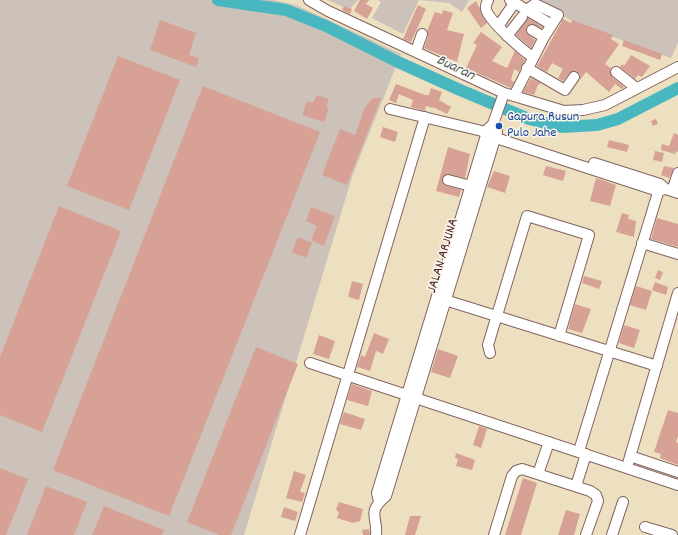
<!DOCTYPE html>
<style>
body{margin:0}
canvas{display:block;background:#ede0c0}
</style>
<canvas width="678" height="535"></canvas>
<script>
const g = document.querySelector('canvas').getContext('2d');
g.lineJoin = 'round';
function fillPath(path, color) { g.fillStyle = color; g.fill(path, 'evenodd'); }
function trace(path, color, width, dash) { g.strokeStyle = color; g.lineWidth = width; g.lineCap = dash ? 'butt' : 'round'; g.setLineDash(dash || []); g.stroke(path); }
function drawText(font, color, halo, rows, align = 'center') {
  g.font = font + ' Dekko,sans-serif'; g.lineWidth = 3; g.setLineDash([]); g.textBaseline = 'middle'; g.strokeStyle = halo; g.fillStyle = color; for (const [text, x, y, turn = 0] of rows) {
    g.save(); g.translate(x, y); g.rotate((+turn || 0) * Math.PI / 180); g.textAlign = isNaN(turn) ? turn : align; if (halo) g.strokeText(text, 0, 0); g.fillText(text, 0, 0); g.restore();
  }
}
const industrial = new Path2D(`
 M0 0H273L296 5 401 54 353 174 244 535H0Z
 M328 0H358L349 10Z
 M378 0H469L462 12 449 3 419 0 403 34 372 18 381 2Z
 M531 0H678V43L671 58 585 27Z`);
const river = new Path2D(`
 M218 0 286 10 326 26 398 62 460 90 529 119 562 127 597 125 618 119 678 88`);
const building = new Path2D(`
 M360 0H369L366 4 373 8 367 19 354 11Z
 M476 1 487 23 481 28 467 8Z
 M418 5 426 9 411 42 403 39Z
 M344 6 352 9 350 14 342 10Z
 M443 10 453 13 447 30 464 34 457 62 424 48 428 36 427 31 435 12 442 14Z
 M528 18 543 27 542 28 532 24 526 27 527 34 535 40 531 48 516 35Z
 M563 19 571 23 572 20 613 35 611 39 619 44 605 64 611 68 610 71 612 77 624 87 622 89 615 84 609 92 586 72 580 80V74L575 71 569 73 563 81 558 78 563 69 552 63 547 72 537 66Z
 M160 20 196 33 189 55 199 58 196 67 150 50Z
 M481 32 502 47 492 61 507 68 515 51 525 60 519 72 514 69 511 80 514 82 511 88 466 68 477 45 473 43Z
 M624 40 662 54 660 60 622 46Z
 M631 55 650 66 642 77 638 75 635 79 620 67 622 64 624 66Z
 M118 56 180 80 129 210 67 186Z
 M531 78 541 83 538 85 534 95 523 92Z
 M396 84 425 95H429L431 88 442 92 439 100 451 107 447 114 433 107V108L426 106 425 111 411 107 413 100 399 94 396 103 389 100Z
 M203 86 320 132 169 516 53 470Z
 M317 95 329 99 326 107 329 108 324 122 302 115 307 101 313 103Z
 M373 98H381L347 185 322 175 340 129 355 135 365 107Z
 M656 119 658 124 653 126 651 121Z
 M383 127 398 132 395 142 380 137Z
 M674 133 678 135V152L676 151 675 154 661 150 662 144 669 146Z
 M609 140 629 145 627 152 607 147Z
 M448 147 470 154 465 178 447 174 442 179 444 185 461 190 459 197 436 191Z
 M655 151 664 153 662 162 653 160Z
 M546 166 566 171 563 181 543 175Z
 M664 166 674 168 669 178 661 175Z
 M494 171 510 176 505 193 487 187Z
 M596 178 616 185 610 206 590 201Z
 M59 206 121 231 42 432 0 415V357Z
 M311 207 335 216 324 246 311 240 317 226 306 221Z
 M622 213 629 215 628 219 636 221 634 237 616 232Z
 M657 218 678 224V247L651 239Z
 M298 237 312 243 306 258 292 252Z
 M658 270 663 272 660 280 655 278Z
 M584 276 602 281 599 289 582 283Z
 M352 281 363 284 359 300 348 297Z
 M655 282 668 287 666 295 652 290Z
 M636 286 652 291 646 310 630 305Z
 M575 304 591 309 582 333 568 329Z
 M624 325 640 330 634 348 619 343Z
 M374 333 389 339 383 354 376 351 370 371 357 367 361 355 365 357Z
 M319 335 335 341 329 359 313 354Z
 M256 347 298 364 231 535H219L187 522Z
 M438 349 458 356 450 378 431 372Z
 M352 384 372 391 368 406 347 400Z
 M668 410 678 413V436L676 442 678 443V465L660 458 661 454 654 452Z
 M344 412 365 419 361 430 340 424Z
 M479 426 487 429 481 448 473 445Z
 M456 453 475 460 472 470 456 466 458 459 455 458Z
 M0 468 28 479 6 535H0Z
 M294 471 306 475 300 492 305 493 302 502 286 498Z
 M523 478 537 483 521 535H505Z
 M46 486 87 502 74 535H27Z
 M339 502 363 509 360 521 353 523 337 518 339 513 336 509Z
 M104 506 164 530 162 535H92Z
 M284 507 298 512 295 521 281 517Z
 M566 510 580 514 574 535H558Z
 M410 516H421L415 535H405Z
 M369 529 370 535H363L362 530Z`);
const minor = new Path2D(`
 M309 0 328 11 504 93 564 111 583 110 605 105 678 67
 M488 0C487 3 485 6 486 9 488 20 523 51 533 57
 M510 0 552 25
 M499 25 515 2
 M532 30 544 37
 M507 36 522 17
 M416 51 422 34
 M527 68 565 90 574 77
 M616 72 636 88
 M514 96 544 37 558 15 535 4 528 9
 M390 109 482 131 487 135 658 191 666 189
 M594 163 660 184 666 189 678 193
 M448 180 471 186
 M672 191 678 173
 M642 243 678 254
 M445 300 657 366
 M490 353 488 345 527 216 589 235 559 336
 M310 363 678 485
 M579 451 660 186
 M630 456 678 472
 M627 467 678 293
 M538 474 549 442
 M576 486 586 454
 M379 501 377 493 488 129 493 124 504 93
 M645 527 672 535
 M300 535 425 117
 M376 535C378 516 366 513 386 496L497 132 493 124
 M494 535 512 476 516 471 522 469 590 491 596 495 598 501 586 535
 M612 535 623 502`);
const markers = [
 [499,126,4,"#1a4fb4"]
];
const transitNames = [
 ["Gapura Rusun",507,118],
 ["Pulo Jahe",507,134]
];
const streetNames = [
 ["JALAN ARJUNA",444,256,-73]
];
const waterNames = [
 ["Buaran",455,69,25]
];
fillPath(industrial, '#cdc2b9');
trace(river, '#48b7c0', 12);
fillPath(building, '#d7a195');
trace(minor, '#83635f', 12);
trace(minor, '#fff', 10);
for (const [x, y, r, color] of markers) { const dot = new Path2D(); dot.arc(x, y, r, 0, 2 * Math.PI); g.fillStyle = color; g.fill(dot); trace(dot, '#fbf7ec', 1.5); }
drawText('14px', '#164399', '#fbf7ec', transitNames, 'left');
drawText('14px', '#4a1f2b', '#fbf7ec', streetNames);
drawText('italic 15px', '#495c67', '#fbf7ec', waterNames);
</script>
